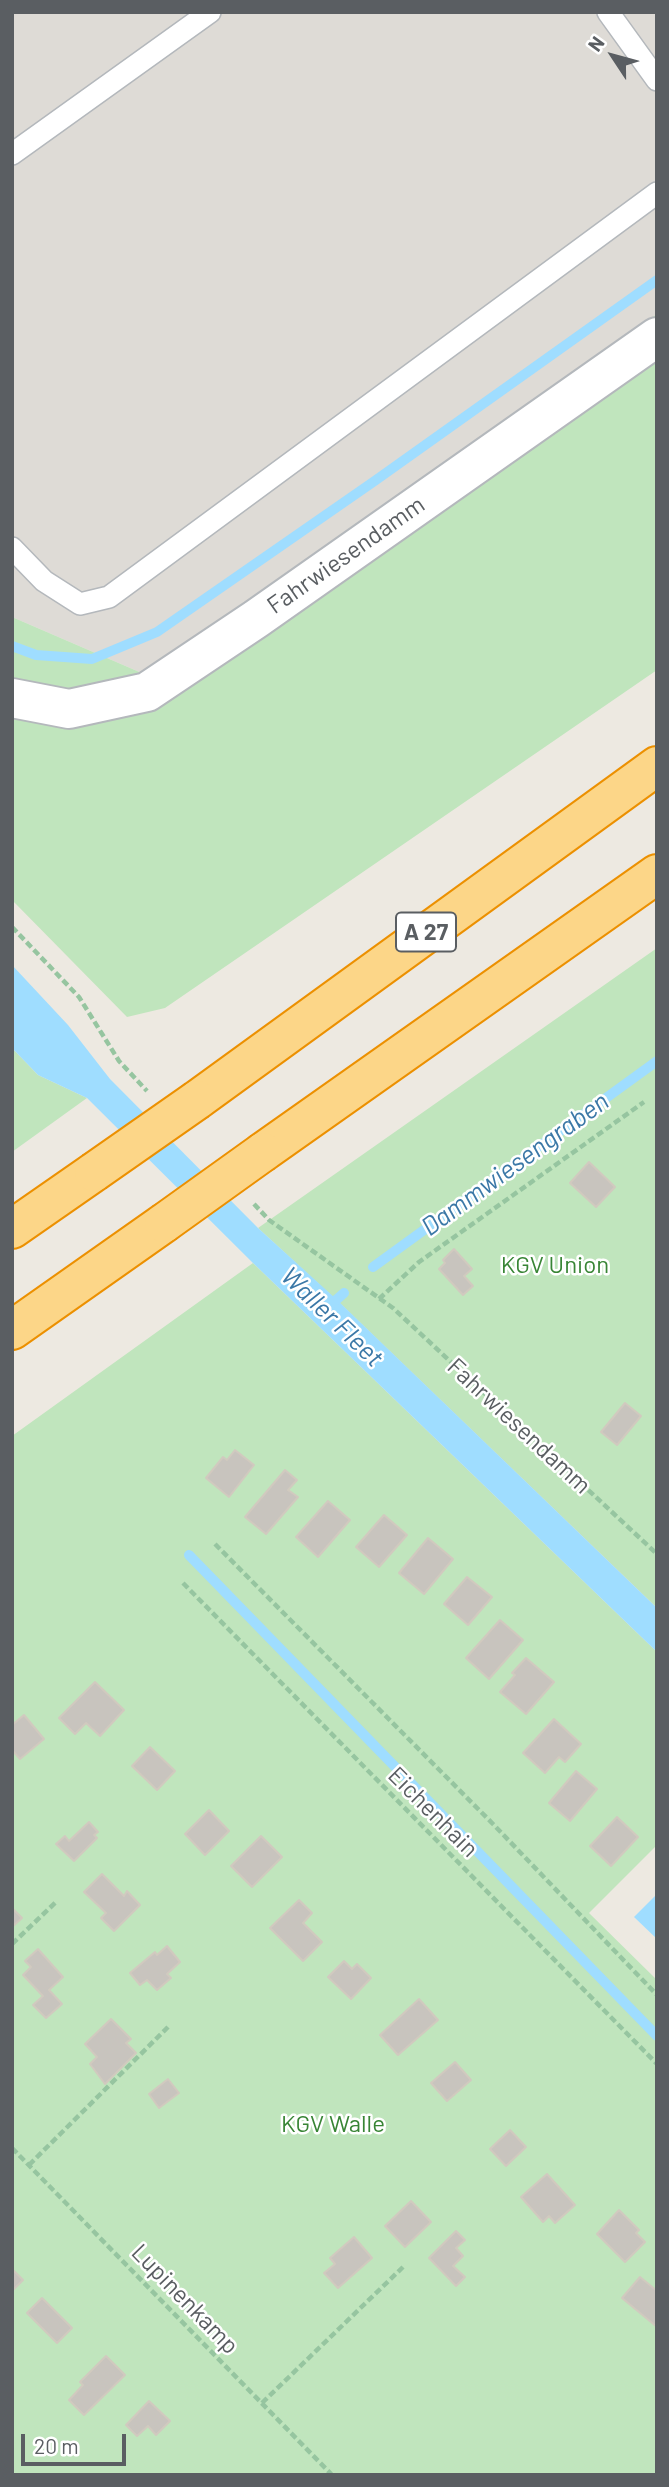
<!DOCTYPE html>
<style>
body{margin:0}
#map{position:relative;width:669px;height:2487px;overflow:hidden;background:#ede9e1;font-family:Barlow,sans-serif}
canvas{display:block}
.frame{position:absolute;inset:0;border:14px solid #5a5e62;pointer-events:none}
.north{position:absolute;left:578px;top:21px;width:70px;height:70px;-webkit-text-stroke:5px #fff;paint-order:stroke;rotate:306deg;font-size:19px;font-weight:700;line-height:28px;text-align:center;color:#5a5e62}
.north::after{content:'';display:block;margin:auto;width:24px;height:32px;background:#5a5e62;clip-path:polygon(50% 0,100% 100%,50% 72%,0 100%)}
.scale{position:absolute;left:21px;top:2434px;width:105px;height:32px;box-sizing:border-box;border:4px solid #5a5e62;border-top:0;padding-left:9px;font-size:21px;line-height:24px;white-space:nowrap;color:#5a5e62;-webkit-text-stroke:5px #fff;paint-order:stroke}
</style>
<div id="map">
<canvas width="669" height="2487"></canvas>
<div class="frame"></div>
<div class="north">N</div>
<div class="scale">20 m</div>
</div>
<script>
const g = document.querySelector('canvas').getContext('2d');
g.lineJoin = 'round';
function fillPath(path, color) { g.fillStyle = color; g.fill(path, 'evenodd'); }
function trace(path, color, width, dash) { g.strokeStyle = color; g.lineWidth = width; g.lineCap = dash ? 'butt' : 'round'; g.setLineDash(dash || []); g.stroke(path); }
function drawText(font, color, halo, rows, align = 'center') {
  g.font = font + ' Barlow,sans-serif'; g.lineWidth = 5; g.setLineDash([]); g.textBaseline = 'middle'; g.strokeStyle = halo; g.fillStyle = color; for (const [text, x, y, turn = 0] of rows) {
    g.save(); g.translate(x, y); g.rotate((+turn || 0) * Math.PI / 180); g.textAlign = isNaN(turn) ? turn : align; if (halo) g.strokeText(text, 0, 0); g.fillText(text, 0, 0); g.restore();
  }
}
const industrial = new Path2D(`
 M12 12H657V314L144 674 12 617Z`);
const green = new Path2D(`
 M657 314V670L165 1008 127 1017 12 900V617L144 674Z
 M657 948V1608L346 1309 258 1228Z
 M12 1048 38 1075 87 1098 12 1152Z
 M253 1263 657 1652V1845L589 1913 657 1980V2475H12V1436Z`);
const water = new Path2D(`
 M12 965 68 1025 110 1079 258 1228 335 1298 657 1608V1652L253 1263 87 1098 38 1075 12 1048Z
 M657 1894V1939L634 1917Z`);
const stream = new Path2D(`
 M12 646 36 655 92 659 157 632 376 480 657 280
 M373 1267 657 1061
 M327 1308 344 1293
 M189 1555 657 2036`);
const building = new Path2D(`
 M589 1162 615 1187 596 1207 570 1183Z
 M454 1249 472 1269 464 1276 473 1286 463 1295 439 1269 445 1263 443 1260Z
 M625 1403 641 1416 617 1445 601 1432Z
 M235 1450 254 1465 229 1497 206 1478 223 1457 227 1460Z
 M285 1470 297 1480 288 1490 298 1497 266 1534 245 1517Z
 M328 1501 350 1520 318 1557 296 1537Z
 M384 1515 407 1535 379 1567 356 1547Z
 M428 1538 453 1559 424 1594 399 1573Z
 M467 1577 492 1597 468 1625 444 1604Z
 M500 1620 523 1640 489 1679 466 1658Z
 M526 1658 554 1682 526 1714 500 1692 515 1675 512 1673Z
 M95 1682 124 1710 100 1736 86 1723 75 1734 59 1718Z
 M24 1715 44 1739 20 1759 12 1750V1725Z
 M554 1719 581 1744 565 1762 559 1757 545 1773 523 1753Z
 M150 1747 175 1771 157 1790 132 1766Z
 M576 1771 597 1789 570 1821 549 1803Z
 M209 1810 229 1831 205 1855 185 1834Z
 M617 1817 638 1837 611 1866 590 1846Z
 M89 1822 98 1832 94 1835 97 1838 74 1861 56 1844 65 1836 69 1841Z
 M261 1836 282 1857 252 1887 231 1866Z
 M102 1874 124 1896 127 1891 140 1905 114 1931 101 1918 106 1913 84 1892Z
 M299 1900 312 1913 303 1923 322 1942 303 1961 270 1928Z
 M12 1908 22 1918 12 1927Z
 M167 1946 180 1962 167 1974 171 1978 157 1990 147 1980 140 1985 130 1973 155 1952 157 1955Z
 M38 1949 63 1977 49 1990 62 2004 46 2018 33 2005 43 1996 23 1975 31 1967 25 1961Z
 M344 1961 352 1969 357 1964 371 1978 351 1999 328 1977Z
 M419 1999 438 2020 398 2055 380 2035Z
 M111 2019 131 2039 126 2043 136 2053 105 2084 90 2064 97 2057 85 2044Z
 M455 2062 471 2080 447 2101 431 2083Z
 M168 2079 179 2093 159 2108 149 2094Z
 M510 2130 526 2147 506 2166 490 2149Z
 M547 2174 575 2205 555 2223 549 2216 543 2222 521 2197Z
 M411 2201 431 2222 405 2247 385 2226Z
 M619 2210 639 2230 636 2233 645 2242 625 2262 597 2234Z
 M456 2231 465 2240 456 2248 463 2256 453 2266 465 2277 456 2286 429 2258Z
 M354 2237 372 2258 338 2288 324 2273 335 2264 330 2258Z
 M12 2269 23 2280 12 2291Z
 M640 2277 657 2291V2327L622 2298Z
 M42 2298 72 2328 57 2343 27 2313Z
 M106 2356 125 2375 84 2415 69 2400 83 2385 80 2382Z
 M149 2401 170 2421 156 2435 148 2426 137 2436 126 2425Z`);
const path = new Path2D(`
 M12 927 79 997 119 1061 147 1091
 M254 1204 269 1220 393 1308 657 1554
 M379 1299 419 1262 644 1102
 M215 1544 493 1824 657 1995
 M183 1583 657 2064
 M12 1944 56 1902
 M12 2148 332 2475
 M29 2165 168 2027
 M262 2403 403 2267`);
const lane = new Path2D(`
 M608 12 657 80
 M12 154 210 12
 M12 548 44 581 80 604 109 597 657 193`);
const street = new Path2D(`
 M12 698 69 709 147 692 256 619 657 337`);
const highway = new Path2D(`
 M197 1100 657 766
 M263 1152 657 874
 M12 1229 94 1172
 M12 1330 164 1223`);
const highwayBridge = new Path2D(`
 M94 1172 197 1100
 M164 1223 263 1152`);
const shields = [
 [426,932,60]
];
const shieldNames = [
 ["A 27",426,932]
];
const streetNames = [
 ["Fahrwiesendamm",346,555,-35],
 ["Fahrwiesendamm",519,1426,43],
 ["Eichenhain",433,1812,45],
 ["Lupinenkamp",185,2299,46]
];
const parkNames = [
 ["KGV Union",555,1265],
 ["KGV Walle",333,2124]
];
const waterNames = [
 ["Dammwiesengraben",515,1164,-36],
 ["Waller Fleet",332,1317,44]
];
fillPath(industrial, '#dedbd6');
fillPath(green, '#c0e5bd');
fillPath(water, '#9fddff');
trace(stream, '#9fddff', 10);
fillPath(building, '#c8c4be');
trace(building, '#d1cabf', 2);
trace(lane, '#b4b8bc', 24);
trace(street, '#b4b8bc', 42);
trace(highway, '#ec9001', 42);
trace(path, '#96c5a0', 4.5, [7, 3.5]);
trace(lane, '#fff', 21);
trace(street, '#fff', 38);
trace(highway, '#fcd688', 38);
trace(highwayBridge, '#ec9001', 42, []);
trace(highwayBridge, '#fcd688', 38);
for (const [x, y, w] of shields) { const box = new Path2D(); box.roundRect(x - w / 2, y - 19.5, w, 39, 5); g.fillStyle = '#fff'; g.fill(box); trace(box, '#5a5e62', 2); }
drawText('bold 23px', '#5a5e62', null, shieldNames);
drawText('24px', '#5a5e62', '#fff', streetNames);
drawText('24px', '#388535', '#fff', parkNames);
drawText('italic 26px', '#3b78a7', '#fff', waterNames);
</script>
